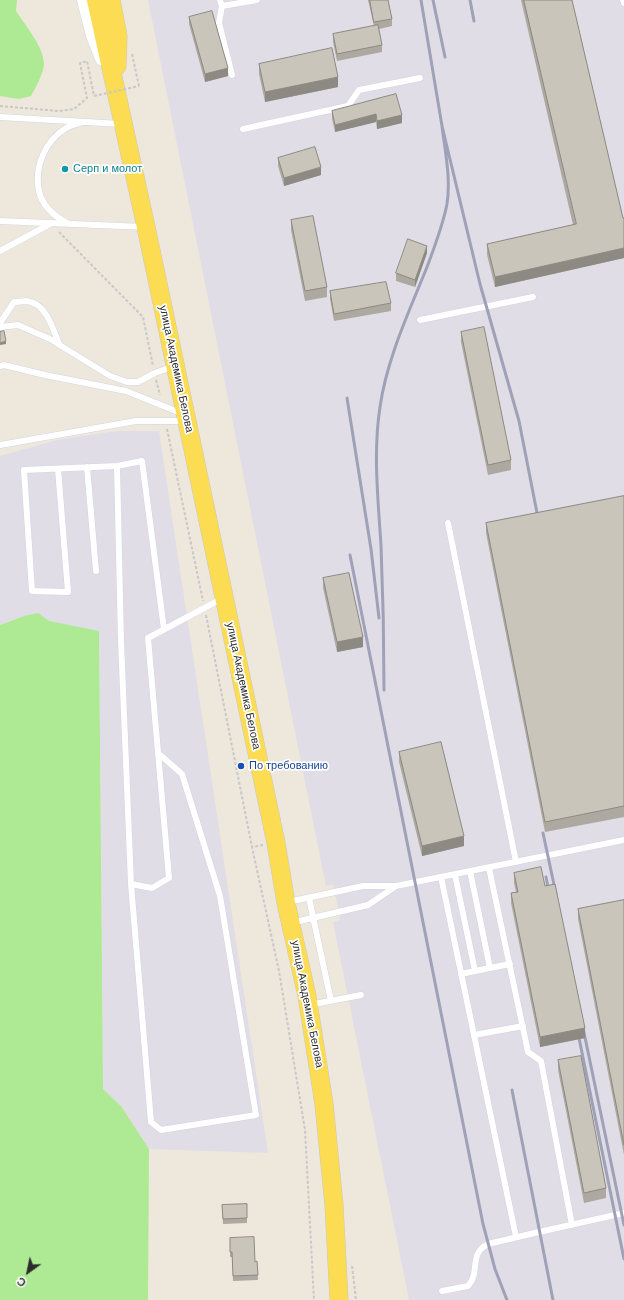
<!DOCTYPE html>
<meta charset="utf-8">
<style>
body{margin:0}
#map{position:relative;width:624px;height:1300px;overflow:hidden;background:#eee7dc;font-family:Helvetica,sans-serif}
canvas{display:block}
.north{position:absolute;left:8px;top:1252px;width:40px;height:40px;-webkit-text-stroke:3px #fff;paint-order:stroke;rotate:213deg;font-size:11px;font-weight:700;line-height:16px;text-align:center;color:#2b2b2b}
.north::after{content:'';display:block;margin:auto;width:14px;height:18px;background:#2b2b2b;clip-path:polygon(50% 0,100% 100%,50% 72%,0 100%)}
</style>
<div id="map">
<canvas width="624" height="1300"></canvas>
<div class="north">С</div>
</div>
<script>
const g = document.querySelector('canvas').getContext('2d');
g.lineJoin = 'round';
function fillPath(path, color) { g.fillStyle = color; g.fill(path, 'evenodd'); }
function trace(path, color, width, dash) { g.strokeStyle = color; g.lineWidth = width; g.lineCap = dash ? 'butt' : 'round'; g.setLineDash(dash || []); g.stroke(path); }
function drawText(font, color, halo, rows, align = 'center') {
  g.font = font + ' Helvetica,sans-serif'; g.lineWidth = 3.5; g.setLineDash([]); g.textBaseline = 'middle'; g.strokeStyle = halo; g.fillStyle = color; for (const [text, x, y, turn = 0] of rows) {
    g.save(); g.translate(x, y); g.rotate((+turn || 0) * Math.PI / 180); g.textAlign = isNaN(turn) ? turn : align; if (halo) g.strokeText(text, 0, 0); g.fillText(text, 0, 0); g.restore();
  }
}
const industrial = new Path2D(`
 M148 0H624V1300H409L333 922 340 920 339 912 333 885 326 886Z
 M117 431H159L268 1153 149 1149 121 1106 103 1089 99 632 24 616 0 625V456L61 439Z`);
const green = new Path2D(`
 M0 0H17L16 11C25 25 44 47 44 64 43 75 36 86 31 96L19 99 0 96Z
 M38 613 49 621 99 631 103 1089 121 1106 149 1149 148 1300H0V625L24 616Z`);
const path = new Path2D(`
 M132 54 139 86
 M0 106 59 111 67 110 74 109 87 98 80 63 87 61 94 96
 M59 232 143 317 153 366
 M156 380 160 395
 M167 429 203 601
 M206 615 252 847
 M263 845 252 847 279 971 305 1130 314 1300
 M352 1266 356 1300`);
const lane = new Path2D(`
 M220 0 222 6 257 0
 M623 0 624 3
 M222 6 219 23 232 75
 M0 117 121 124
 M243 129 348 106 359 90 420 78
 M0 221 145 227
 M67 223C54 216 42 205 39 191 34 167 45 141 66 128 71 125 77 124 83 122
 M0 251 50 224
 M420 320 533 297
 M0 323 14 302C18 302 23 301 27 301 46 303 53 329 59 344
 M0 327 18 325 50 339 110 376 127 382H138L155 373 174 366
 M0 366 4 365 45 375 126 391 183 414
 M0 445 136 421H186
 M87 467 96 571
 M58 469 68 592 32 591 24 470 117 466
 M448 523 516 862
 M164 629 142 461 117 466 121 641 131 884 152 888 169 878 148 638 223 598
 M489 868 528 1052 541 1061 572 1225
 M470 871 490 968
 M455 875 475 971 461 974
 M441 877 474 1035 523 1026
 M131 884 151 1122 161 1130 256 1115 220 896 182 774 158 753
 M309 898 331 1001
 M288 902 363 886H396L624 840
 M291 923 368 905 396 886
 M475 971 510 964
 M309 1005 361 995
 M474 1035 516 1237
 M442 1291 468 1286C481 1272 468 1254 488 1244L539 1232 624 1213`);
const secondary = new Path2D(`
 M85 0 94 35 103 58`);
const primary = new Path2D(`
 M96 0 146 227 276 843 286 903 307 996 324 1104 334 1205 339 1300
 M111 0 118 36 117 66`);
const rail = new Path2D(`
 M421 0 442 126
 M433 0 445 57
 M470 0 474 21
 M347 398 371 549 379 618
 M350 555 483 1224 495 1269 507 1300
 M384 690C384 641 383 593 381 545 378 499 373 452 380 407 387 358 409 312 427 267 435 246 443 225 447 204 451 178 445 151 442 126L480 284 519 421 539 523
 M543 833 556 894
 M546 877 550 897
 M582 1023 624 1225
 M577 1028 624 1259
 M512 1090 553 1300`);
const pathBridge = new Path2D(`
 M94 96 139 86`);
const wall = new Path2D(`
 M368 0H388L392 19V26L379 29 382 45V52L337 61 333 42V34L374 26Z
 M521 0H572L623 218H624V258L495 287 487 255V244L573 225Z
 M189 17 228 76 205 82 189 24Z
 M259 64 338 87 265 102 259 74Z
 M396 94 402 123 377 129 376 122 335 132 332 119V111Z
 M278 158 321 175 284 186 278 166Z
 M291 220 327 287V297L305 301 291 230Z
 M427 253 415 287 396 281V273Z
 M330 291 391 303V311L334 321 330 299Z
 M461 332 511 460V470L488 475 461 342Z
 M624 496V817L545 832 486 533V523Z
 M323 578 363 647 337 652 323 588Z
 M399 752 464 846 422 856 399 762Z
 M514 873 545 886 585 1038 540 1047 511 903V893L516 892 514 883Z
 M624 900V1155L578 919V909Z
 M558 1060 606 1188V1198L584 1203 558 1070Z
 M247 1204V1223L223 1224 222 1205Z
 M230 1238 255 1262 257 1261 258 1280 233 1281 232 1257H230Z`);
const shadedWall = new Path2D(`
 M228 68V76L205 82V74Z
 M338 77V87L265 102V92Z
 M376 114V122L335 132V125Z
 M402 115V123L377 129V121Z
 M321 167V175L284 186V178Z
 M427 246V253L415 287V280Z
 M624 248V258L495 287V277Z
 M6 341V344L0 345V343Z
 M363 637V647L337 652V642Z
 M464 836V846L422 856V846Z
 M585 1028V1038L540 1047V1037Z`);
const building = new Path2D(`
 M370 0H388L392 19 374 22Z
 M524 0H572L623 218H624V248L495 277 487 244 576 224Z
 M212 11 228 68 205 74 189 17Z
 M378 25 382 45 337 54 333 34Z
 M332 48 338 77 265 92 259 64Z
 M396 94 402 115 377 121 376 114 335 125 332 111Z
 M315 147 321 167 284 178 278 158Z
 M313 216 327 287 305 291 291 220Z
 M408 239 427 246 415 280 396 273Z
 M386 282 391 303 334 314 330 291Z
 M484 327 511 460 488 465 461 332Z
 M4 331 6 341 0 343V332Z
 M624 496V806L545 822 486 523Z
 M349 573 363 637 337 642 323 578Z
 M441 742 464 836 422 846 399 752Z
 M541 867 545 886 555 884 585 1028 540 1037 511 893 518 892 514 873Z
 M624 900V1145L578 909Z
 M581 1056 606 1188 584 1193 558 1060Z
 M247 1204V1218L223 1219 222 1205Z
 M254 1237 255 1262 257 1261 258 1275 233 1276 232 1252H230V1238Z`);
const markers = [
 [65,169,4,"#0f9aa8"],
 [241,766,4,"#1a4fb4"]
];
const cultureNames = [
 ["Серп и молот",73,169]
];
const streetNames = [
 ["улица Академика Белова",176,369,78],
 ["улица Академика Белова",243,686,78],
 ["улица Академика Белова",307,1004,79]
];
const transitNames = [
 ["По требованию",249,766]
];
fillPath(industrial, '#e0dde6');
fillPath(green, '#aee994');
trace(lane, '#d1d4e5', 7);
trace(secondary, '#d1d4e5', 17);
trace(primary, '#c8c8c8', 19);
trace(path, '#c8c8c8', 2, [3, 2]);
trace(lane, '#fff', 6);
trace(secondary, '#fff', 16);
trace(primary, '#fcdc53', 18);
trace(rail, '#9ea1b7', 3);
trace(pathBridge, '#c8c8c8', 2, [3, 2]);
fillPath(wall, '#ada9a1');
fillPath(shadedWall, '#8d8a83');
fillPath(building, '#c9c5bb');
trace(building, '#8d8a83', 1);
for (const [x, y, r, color] of markers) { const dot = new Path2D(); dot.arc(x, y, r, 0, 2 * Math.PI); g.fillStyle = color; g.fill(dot); trace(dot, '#fff', 1.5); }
drawText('11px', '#0d838f', '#fff', cultureNames, 'left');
drawText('11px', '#2b2b2b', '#fff', streetNames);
drawText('11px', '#164399', '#fff', transitNames, 'left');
</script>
